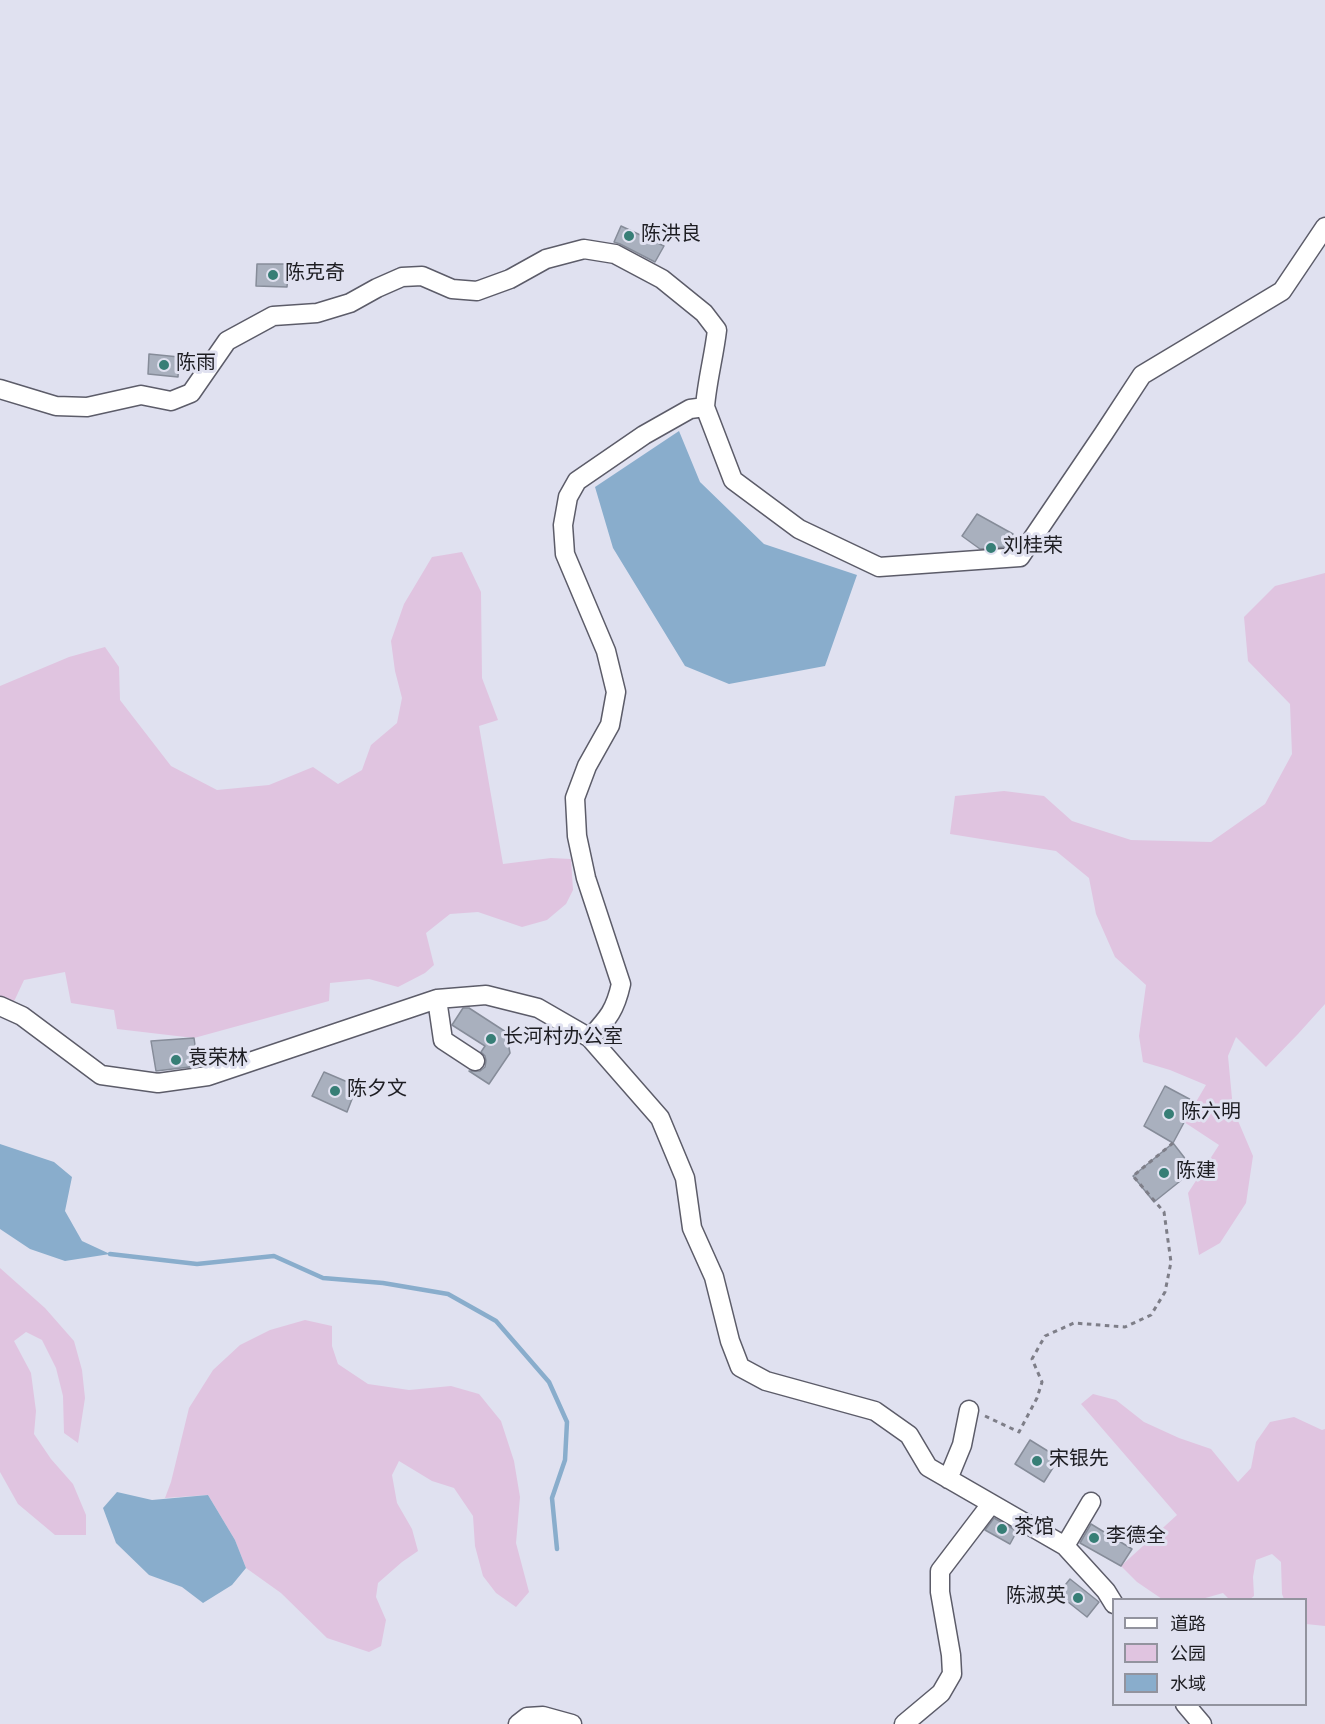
<!DOCTYPE html>
<meta charset="utf-8">
<style>
body{margin:0}
#map{position:relative;width:1325px;height:1724px;overflow:hidden;background:#e0e1f0;font-family:"Source Sans 3","Noto Sans SC",sans-serif}
canvas{display:block}
.legend{position:absolute;left:1112px;top:1598px;width:195px;height:108px;box-sizing:border-box;background:#e0e1f0;border:2px solid #92939e;margin:0;padding:8px 10px;list-style:none;font-size:18px;color:#1d1d22}
.legend li{display:flex;align-items:center;gap:12px;height:30px}
.legend b{width:30px;border:2px solid #92939e}
</style>
<div id="map">
<canvas width="1325" height="1724"></canvas>
<ul class="legend">
<li><b style="height:8px;background:#fff"></b>道路</li>
<li><b style="height:16px;background:#e0c4e0"></b>公园</li>
<li><b style="height:16px;background:#89adcc"></b>水域</li>
</ul>
</div>
<script>
const g = document.querySelector('canvas').getContext('2d');
g.lineJoin = 'round';
function fillPath(path, color) { g.fillStyle = color; g.fill(path, 'evenodd'); }
function trace(path, color, width, dash) { g.strokeStyle = color; g.lineWidth = width; g.lineCap = dash ? 'butt' : 'round'; g.setLineDash(dash || []); g.stroke(path); }
function drawText(font, color, halo, rows, align = 'center') {
  g.font = font + ' "Source Sans 3","Noto Sans SC",sans-serif'; g.lineWidth = 6; g.setLineDash([]); g.textBaseline = 'middle'; g.strokeStyle = halo; g.fillStyle = color; for (const [text, x, y, turn = 0] of rows) {
    g.save(); g.translate(x, y); g.rotate((+turn || 0) * Math.PI / 180); g.textAlign = isNaN(turn) ? turn : align; if (halo) g.strokeText(text, 0, 0); g.fillText(text, 0, 0); g.restore();
  }
}
const green = new Path2D(`
 M462 552 481 592 482 678 498 720 479 726 503 864 551 858 571 859 573 890 566 904 547 920 522 927 478 912 450 914 426 933 434 965 425 973 398 987 369 979 330 983 329 1001 194 1038 117 1029 114 1010 71 1003 65 972 24 980 10 1010 0 1006V686L69 657 105 647 119 667 120 700 171 766 217 790 269 785 313 767 338 784 362 770 371 745 397 723 402 698 395 671 391 641 404 604 432 557Z
 M1325 573V1004L1298 1034 1266 1067 1236 1037 1228 1056 1233 1109 1253 1156 1246 1203 1220 1243 1199 1255 1188 1193 1219 1145 1184 1122 1206 1085 1170 1070 1143 1062 1139 1036 1146 985 1115 957 1096 914 1089 878 1056 851 950 834 955 796 1004 791 1044 796 1072 821 1131 840 1211 842 1265 804 1292 754 1290 704 1248 661 1244 617 1275 586Z
 M0 1268 45 1308 74 1341 82 1370 85 1398 78 1443 64 1433 63 1396 56 1368 42 1340 26 1332 14 1341 31 1373 36 1411 34 1434 51 1459 73 1484 86 1515V1535H55L18 1504 0 1472Z
 M305 1320 332 1326V1346L338 1364 368 1384 409 1390 451 1386 479 1394 501 1421 514 1461 520 1497 516 1543 529 1592 516 1607 496 1593 483 1576 475 1546 473 1516 454 1488 432 1481 399 1461 392 1475 397 1503 412 1529 418 1551 402 1562 378 1583 376 1597 386 1620 381 1646 369 1652 327 1638 281 1593 246 1568 235 1540 208 1495 165 1498 171 1482 189 1408 213 1370 240 1345 270 1330Z
 M1093 1394 1116 1400 1144 1422 1179 1438 1211 1449 1238 1482 1251 1468 1256 1442 1270 1422 1294 1417 1322 1430 1325 1429V1626L1306 1624V1600L1284 1599 1282 1594 1281 1562 1272 1554 1256 1560 1253 1577 1254 1596 1250 1599H1229L1223 1593 1202 1599H1162L1137 1582 1121 1566 1177 1515 1081 1404Z`);
const water = new Path2D(`
 M679 431 700 482 764 544 857 575 825 666 729 684 685 666 613 548 595 487Z
 M0 1144 54 1162 72 1177 65 1211 82 1241 110 1254 65 1261 30 1249 0 1229Z
 M117 1492 152 1500 208 1495 235 1540 246 1568 232 1585 203 1603 182 1587 149 1575 116 1543 103 1508Z`);
const stream = new Path2D(`
 M110 1254 197 1264 274 1256 323 1278 383 1283 448 1294 496 1321 549 1382 567 1422 565 1460 552 1498 557 1549`);
const building = new Path2D(`
 M621 226 664 246 655 262 620 244 614 242Z
 M257 264H289L287 287 256 286Z
 M149 354 179 357 178 377 148 374Z
 M977 514 1013 534 1004 547 980 549 962 536Z
 M463 1008H469L506 1032 510 1053 489 1084 469 1071H480L485 1067 486 1061 485 1056 481 1052 485 1046 452 1025Z
 M194 1038 198 1066 156 1071 151 1041Z
 M324 1072 357 1086 347 1112 312 1096Z
 M1165 1086 1195 1102 1173 1143 1144 1126Z
 M1173 1143 1194 1170 1154 1202 1133 1176Z
 M1030 1440 1059 1458 1044 1482 1015 1464Z
 M994 1518 1017 1531 1010 1544 985 1530Z
 M1091 1524 1132 1549 1121 1566 1080 1543Z
 M1070 1579 1099 1602 1087 1617 1058 1594Z`);
const path = new Path2D(`
 M985 1416 1019 1432 1037 1398 1042 1382 1032 1359 1045 1336 1074 1323 1125 1327 1151 1315 1165 1292 1171 1262 1164 1212 1133 1176 1173 1143`);
const minor = new Path2D(`
 M0 389 56 406 87 407 141 395 171 401 191 393 227 341 273 316 317 313 350 303 377 288 402 277 422 276 452 289 477 291 510 279 546 259 584 249 615 254 662 279 704 313 717 330C714 356 707 381 705 407L690 409 644 435 577 481 568 497 563 525 565 554 606 651 616 692 610 725 587 766 575 798 577 836 586 878 621 984C615 1011 608 1018 590 1038
 M705 407 733 480 799 529 879 567 1020 557 1104 433 1142 375 1282 291 1325 227
 M437 999 443 1040 475 1061
 M0 1006 22 1016 101 1075 158 1083 208 1076 437 999 486 995 538 1008 590 1038 660 1118 685 1178 692 1228 714 1277 730 1341 740 1367 766 1381 875 1411 909 1435 928 1467 1065 1546 1106 1591 1114 1604
 M948 1479 962 1445 969 1410
 M1065 1546 1091 1502
 M1185 1704 1202 1724
 M518 1724 527 1717 543 1716 572 1724
 M904 1724 941 1693 952 1674 951 1655 940 1592V1571L991 1504`);
const markers = [
 [629,236,6,"#377e76"],
 [273,275,6,"#377e76"],
 [164,365,6,"#377e76"],
 [991,548,6,"#377e76"],
 [491,1039,6,"#377e76"],
 [176,1060,6,"#377e76"],
 [335,1091,6,"#377e76"],
 [1169,1114,6,"#377e76"],
 [1164,1173,6,"#377e76"],
 [1037,1461,6,"#377e76"],
 [1002,1529,6,"#377e76"],
 [1094,1538,6,"#377e76"],
 [1078,1598,6,"#377e76"]
];
const poiNames = [
 ["陈洪良",641,236],
 ["陈克奇",285,275],
 ["陈雨",176,365],
 ["刘桂荣",1003,548],
 ["长河村办公室",503,1039],
 ["袁荣林",188,1060],
 ["陈夕文",347,1091],
 ["陈六明",1181,1114],
 ["陈建",1176,1173],
 ["宋银先",1049,1461],
 ["茶馆",1014,1529],
 ["李德全",1106,1538],
 ["陈淑英",1066,1598,"right"]
];
fillPath(green, '#e0c4e0');
fillPath(water, '#89adcc');
trace(stream, '#89adcc', 4.5);
fillPath(building, '#a9b0be');
trace(building, '#868c99', 1.5);
trace(minor, '#5c5c69', 21);
trace(path, '#7e7e88', 3, [4.5, 4.5]);
trace(minor, '#fff', 18);
for (const [x, y, r, color] of markers) { const dot = new Path2D(); dot.arc(x, y, r, 0, 2 * Math.PI); g.fillStyle = color; g.fill(dot); trace(dot, '#e0e1f0', 2); }
drawText('20px', '#1d1d22', '#e0e1f0', poiNames, 'left');
</script>
